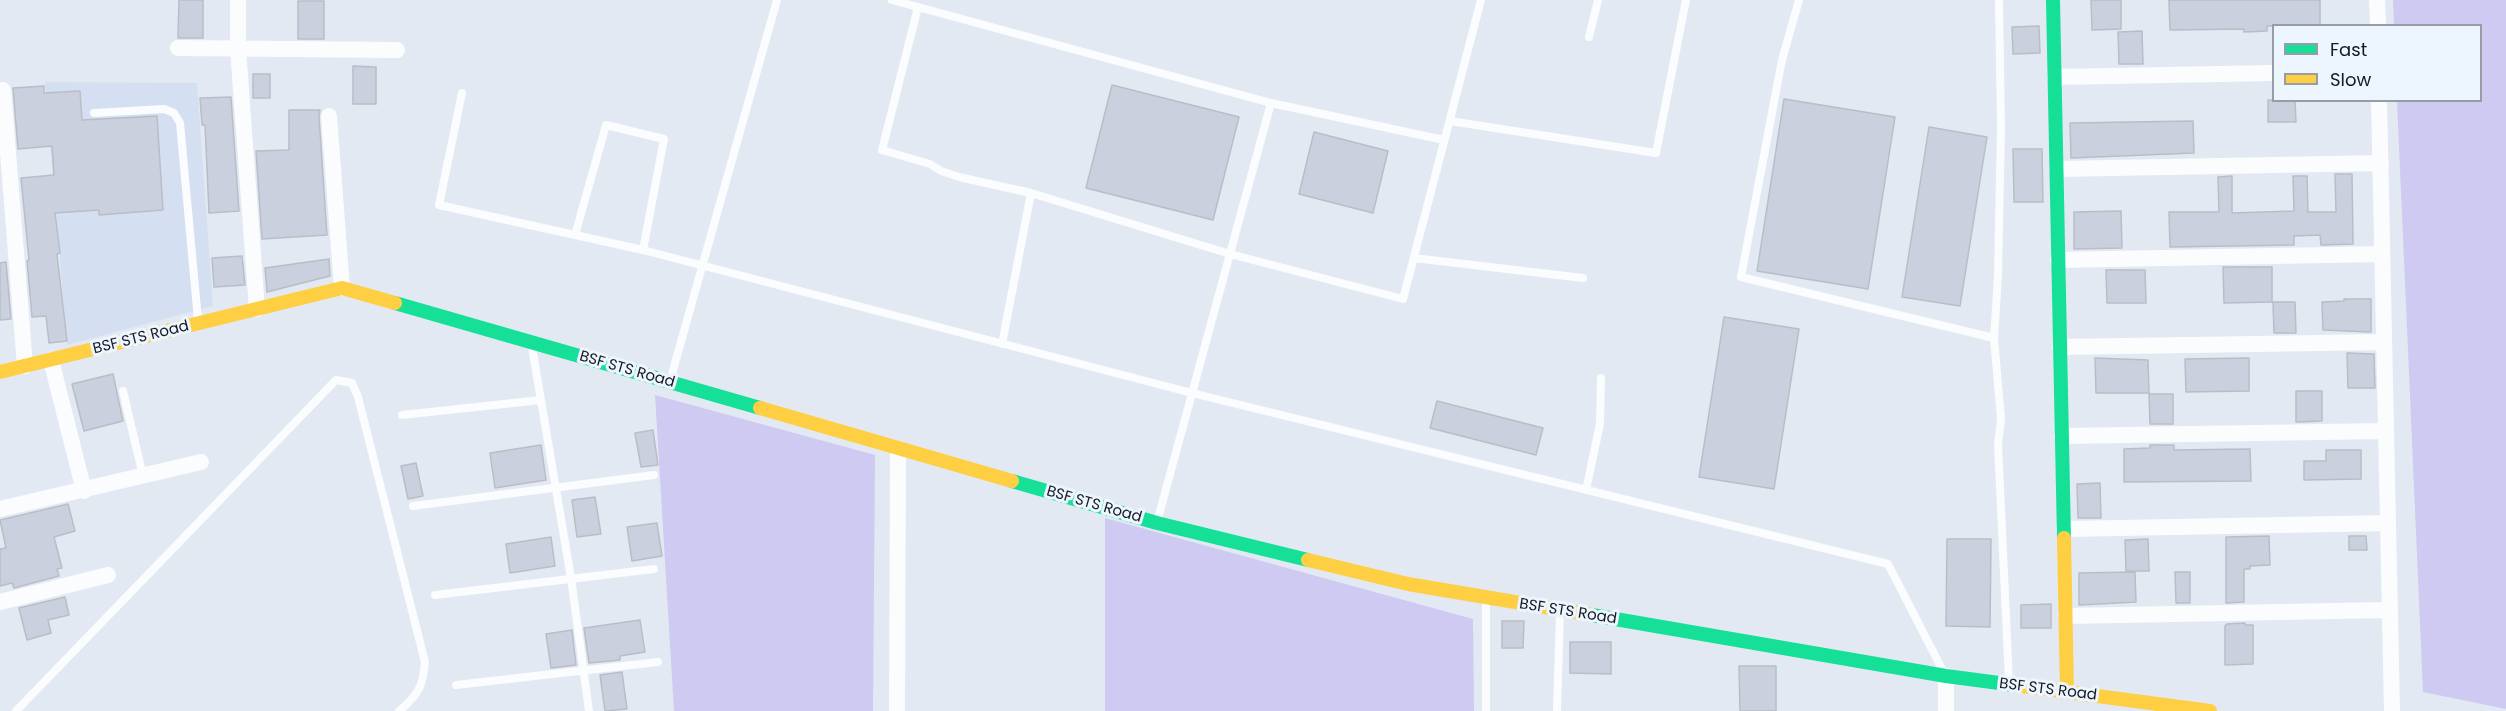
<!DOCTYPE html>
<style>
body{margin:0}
#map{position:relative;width:2506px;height:711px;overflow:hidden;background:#e2e9f3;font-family:Poppins,sans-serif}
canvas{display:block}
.legend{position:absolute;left:2272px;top:24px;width:210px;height:78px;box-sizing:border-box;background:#edf5ff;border:2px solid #979da6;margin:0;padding:8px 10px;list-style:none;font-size:18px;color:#161a20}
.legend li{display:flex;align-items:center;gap:12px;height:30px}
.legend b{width:30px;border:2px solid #979da6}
</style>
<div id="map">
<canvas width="2506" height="711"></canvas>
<ul class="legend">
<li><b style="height:8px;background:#16e098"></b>Fast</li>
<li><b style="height:8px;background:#ffcf43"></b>Slow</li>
</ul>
</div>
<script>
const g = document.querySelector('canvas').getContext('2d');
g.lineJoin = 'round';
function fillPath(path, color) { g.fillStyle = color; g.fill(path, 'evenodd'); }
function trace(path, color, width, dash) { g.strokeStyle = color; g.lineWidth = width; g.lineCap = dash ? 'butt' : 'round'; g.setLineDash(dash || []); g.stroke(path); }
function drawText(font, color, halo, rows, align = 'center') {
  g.font = font + ' Poppins,sans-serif'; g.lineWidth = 6; g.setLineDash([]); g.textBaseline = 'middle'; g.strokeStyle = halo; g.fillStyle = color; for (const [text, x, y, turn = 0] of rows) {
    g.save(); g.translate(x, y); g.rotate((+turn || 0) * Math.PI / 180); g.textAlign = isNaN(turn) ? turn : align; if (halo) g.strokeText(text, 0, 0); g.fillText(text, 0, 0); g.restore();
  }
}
const built = new Path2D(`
 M45 82 197 83 213 306 67 345Z`);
const green = new Path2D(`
 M2393 0H2506V709L2423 692 2397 101 2480 100V26L2394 25Z
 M655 395 875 455 873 711H674Z
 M1105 518 1473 619 1474 711H1105Z`);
const building = new Path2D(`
 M179 0H203V38H178Z
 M2091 0H2121V29L2092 30Z
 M2169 0H2320V26H2267V31L2244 32V29L2170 30Z
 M298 1H324V39H298Z
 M2039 26 2040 53 2013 54 2012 27Z
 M2142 31 2143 64H2119L2118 32Z
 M353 66 376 67V104H353Z
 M253 74H270V98H253Z
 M1112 85 1239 117 1213 220 1086 188Z
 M44 86V93L80 91 82 120 157 116 163 210 99 215V210L55 213 60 253 57 254 67 341 49 343 46 316 32 317 27 261 29 260 21 178 54 175 52 146 18 149 13 88Z
 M231 97 239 211 209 213 205 125H202L200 98Z
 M1784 99 1895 117 1868 289 1757 271Z
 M2268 100H2295L2296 122H2268Z
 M289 110H320L319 117 327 235 262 239 256 151 289 150Z
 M2193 121 2194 153 2071 158 2070 123Z
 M1929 127 1987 137 1960 306 1902 297Z
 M1314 132 1388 151 1373 213 1299 194Z
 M2013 149H2042L2043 202H2014Z
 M2335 174H2352L2353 244 2321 245 2320 235 2294 236V245L2170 247 2169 212H2219L2218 177 2232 176V213L2294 211 2293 176H2307L2308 212H2336Z
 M2121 211 2122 248 2074 249V212Z
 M242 256 245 285 214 287 212 258Z
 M329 259 330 276 267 292 265 268Z
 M6 262 11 319 0 320V263Z
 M2223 267H2272V302L2224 303Z
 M2106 270H2145L2146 303H2107Z
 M2344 299H2371V332L2323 330 2322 302 2344 301Z
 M2273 302H2295L2296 333H2274Z
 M1724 317 1799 329 1774 489 1699 477Z
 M2347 353 2374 354 2375 388H2348Z
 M2095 358 2148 360 2149 393H2096Z
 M2249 358V391L2186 392 2185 359Z
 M113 374 123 421 84 431 72 384Z
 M2296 391H2322V421L2296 422Z
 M2149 394H2173V424H2150Z
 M1437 401 1543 428 1536 455 1430 428Z
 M653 430 658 465 641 467 635 433Z
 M541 445 546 480 495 488 490 453Z
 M2150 445H2174V450L2250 449 2251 481 2124 482V449L2150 448Z
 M2326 450H2361V479L2304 480V461H2326Z
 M416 463 423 496 408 499 401 466Z
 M2100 483 2101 518H2078L2077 484Z
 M595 497 601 534 577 537 572 500Z
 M68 504 75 531 54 537 62 568 57 569 59 576 14 588 12 583 0 586V549L6 548 0 520Z
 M657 523 662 556 632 561 627 527Z
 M2269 536 2270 565 2250 566V569H2244V602L2226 603V537Z
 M2349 536H2366L2367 550H2349Z
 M551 537 555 566 510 573 506 544Z
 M1947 539H1991L1990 627 1946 626Z
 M2148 539 2149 571H2126L2125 540Z
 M2135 572 2136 602 2079 605V573Z
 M2175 572H2190V603H2176Z
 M65 597 69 615 48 620 51 633 27 640 19 608Z
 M2051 604V628H2021V605Z
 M640 620 645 652 620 656V660L589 663 584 628Z
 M1502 621H1524L1523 648H1502Z
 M2245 623V625H2253V664L2225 665V626L2227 624Z
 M572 630 576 665 551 668 546 634Z
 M1570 642H1611V674L1570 673Z
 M1739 666H1776V711H1740Z
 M622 672 627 709 605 711 600 675Z`);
const lane = new Path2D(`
 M892 0 1271 103 1444 140
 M1799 0 1782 60 1741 277 1994 338
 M1999 0 2001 128 1998 275 1994 338 2001 419 1998 444 2009 682
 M918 7 882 150 930 164 941 171 959 177 1031 193 1230 254 1403 299 1481 0
 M1589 37 1598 0
 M462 93 439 205 643 250 1192 393 1888 564 1943 671
 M94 113 164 109 174 113 180 123 198 320
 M1450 121 1656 153 1686 0
 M575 235 606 125 664 139 643 250
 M1414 258 1583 278
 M1002 344 1031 193
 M532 347 571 578 589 711
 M670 381 777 0
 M123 391 143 476
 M402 415 541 400
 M1586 490 1600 424 1601 378
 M413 506 654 475
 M1157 522 1271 103
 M435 595 654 569
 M1486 601V711
 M456 685 658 662
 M16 711 336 380 352 383 358 397 425 662C423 687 418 695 399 711
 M1557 711 1560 613`);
const street = new Path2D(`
 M238 0V49L257 309
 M2377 0 2378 26
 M178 48 397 50
 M2055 77 2274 73
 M3 90 25 366
 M2379 100 2392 711
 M329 116 342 288
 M2057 169 2381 163
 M2058 260 2382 254
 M2060 347 2384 342
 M51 360 84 491
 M2062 436 2386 431
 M0 509 201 462
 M2064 529 2388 523
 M0 602 108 575
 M2066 616 2389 610
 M1946 676V711
 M897 711 898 449`);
const fast = new Path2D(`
 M2053 0 2064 538
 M395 303 760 408
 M1012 481 1157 523 1308 560
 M1592 615 1946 676 2022 686`);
const slow = new Path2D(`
 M0 372 342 288 395 303
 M760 408 1012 481
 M2064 538 2067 692
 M1308 560 1408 584 1592 615
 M2022 686 2210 711`);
const streetNames = [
 ["BSF STS Road",141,338,-14],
 ["BSF STS Road",627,370,16],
 ["BSF STS Road",1094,505,16],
 ["BSF STS Road",1568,612,9],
 ["BSF STS Road",2048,690,7]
];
fillPath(built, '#d4e0f1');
fillPath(green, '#cfcaf1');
fillPath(building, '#cbd0de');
trace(building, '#b9bdc5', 1.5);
trace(lane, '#fbfcfd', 8);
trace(street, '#fbfcfd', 16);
trace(fast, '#16e098', 14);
trace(slow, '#ffcf43', 14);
drawText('15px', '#161a20', '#edf5ff', streetNames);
</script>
